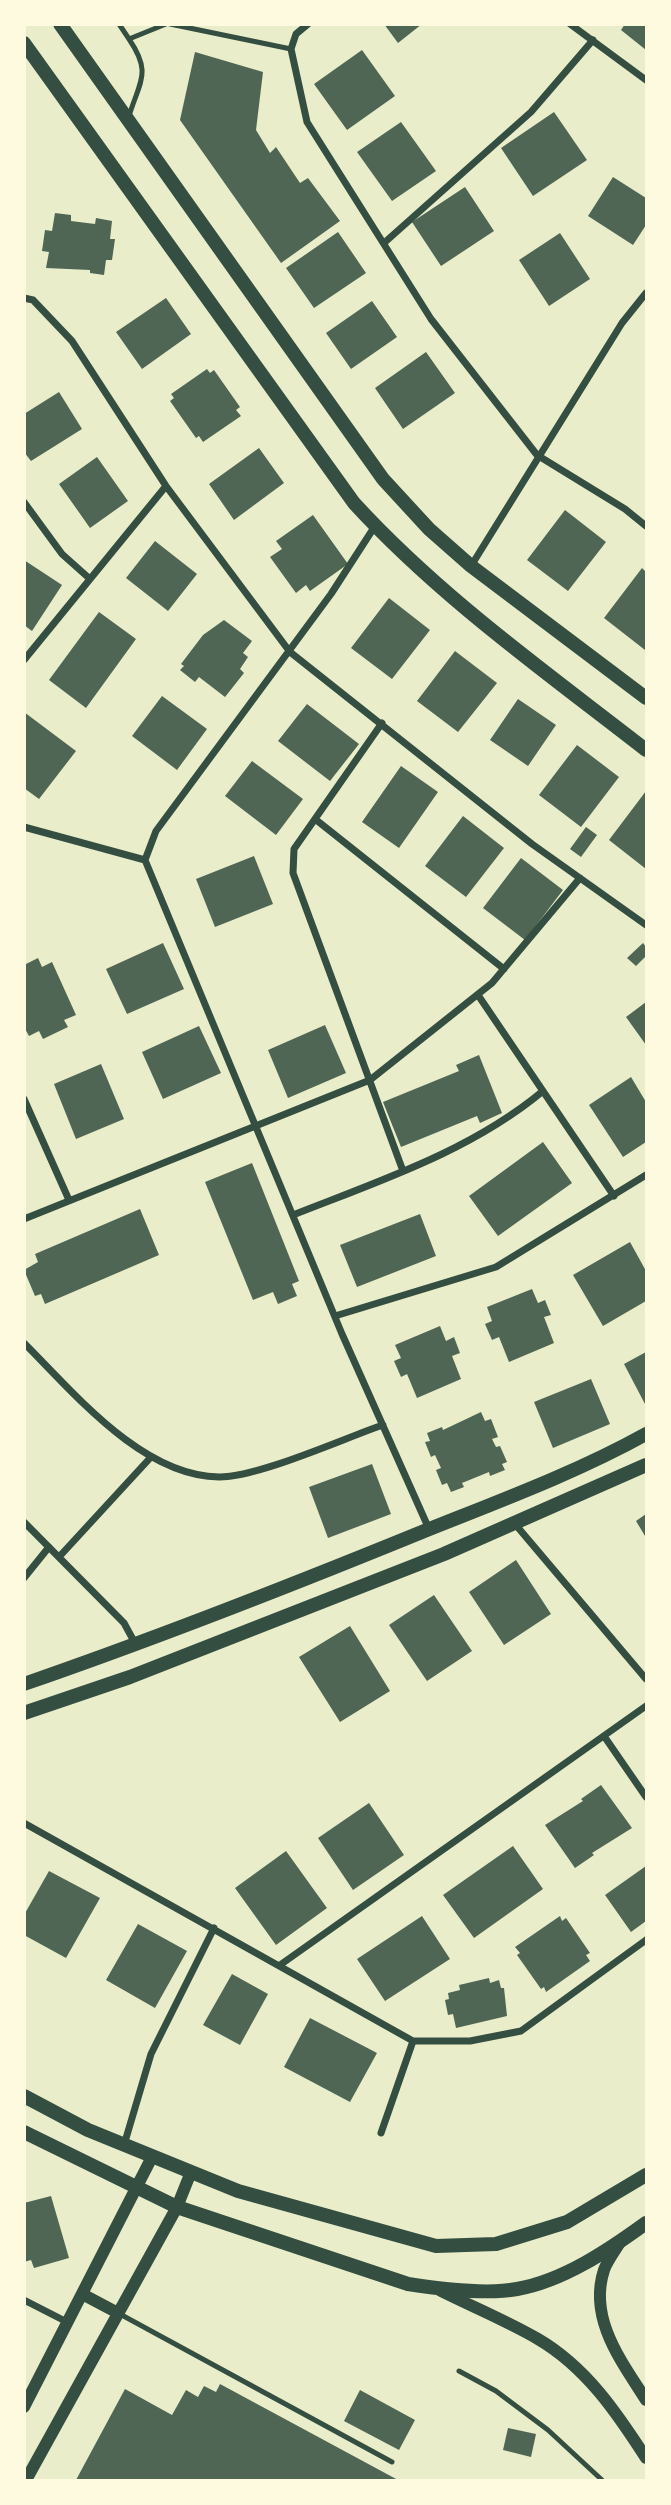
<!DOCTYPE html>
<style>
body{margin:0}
#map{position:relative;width:671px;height:2505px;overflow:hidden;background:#e9edc9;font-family:Inter,sans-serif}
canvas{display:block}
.frame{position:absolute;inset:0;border:26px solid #fefae0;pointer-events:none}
</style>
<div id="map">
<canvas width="671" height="2505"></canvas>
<div class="frame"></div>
</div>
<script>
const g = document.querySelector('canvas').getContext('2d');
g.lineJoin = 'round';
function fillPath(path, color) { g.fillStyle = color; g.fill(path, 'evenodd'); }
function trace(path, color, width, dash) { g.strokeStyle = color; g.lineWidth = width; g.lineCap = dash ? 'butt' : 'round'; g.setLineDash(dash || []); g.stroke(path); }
const building = new Path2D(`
 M384 24H422L398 43Z
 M625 24H646V50L621 30Z
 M362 50 395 96 347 130 314 84Z
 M195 52 263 72 256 130 270 153 276 147 300 183 308 178 340 221 281 263 180 120Z
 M554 112 587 160 533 196 501 148Z
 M401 122 436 171 392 201 357 152Z
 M613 177 646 198V225L633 245 588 216Z
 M465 187 494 231 441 266 412 222Z
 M55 213 71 215V221L95 224 96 218 112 221 110 239H115L112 260H106L104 275 90 273V270L46 268 49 252 42 251 45 230 52 231Z
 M338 232 366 273 314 308 286 268Z
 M560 233 590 279 549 306 519 260Z
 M166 298 191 334 142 369 116 332Z
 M372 301 397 337 351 369 326 333Z
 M426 352 455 393 403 429 375 388Z
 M207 369 210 373 214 370 240 407 236 410 241 416 203 442 199 436 196 438 170 401 174 398 171 394Z
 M59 392 82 429 31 461 24 452V414Z
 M259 448 284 483 234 520 209 484Z
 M97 457 128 501 90 528 59 484Z
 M565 510 606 542 568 591 527 560Z
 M313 515 348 564 310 591 306 585 296 593 270 557 282 549 276 541Z
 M155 541 197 574 168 611 126 578Z
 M24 560 62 585 32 631 24 625Z
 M642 568 646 572 645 650 604 618Z
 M389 598 430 630 392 679 351 648Z
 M99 612 136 639 86 708 49 680Z
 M224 620 252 641 243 653 248 657 240 669 244 673 225 697 199 677 195 682 180 670 184 666 181 664 203 635Z
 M455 651 497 683 458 732 417 701Z
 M162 696 207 729 177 770 132 736Z
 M518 699 556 725 528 766 490 740Z
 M307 704 359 744 330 781 278 741Z
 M24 712 76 751 39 799 24 788Z
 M577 745 619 777 581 827 539 795Z
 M252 761 303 799 276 835 225 796Z
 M401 766 438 792 399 848 362 822Z
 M646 791V869L609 840Z
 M463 816 504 848 466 897 425 866Z
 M586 827 597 835 581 857 570 849Z
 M254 856 273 904 215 927 196 879Z
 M521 858 563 890 525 940 483 908Z
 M163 943 184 989 127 1014 106 969Z
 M643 943 646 947V956L636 966 627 958Z
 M38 958 42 967 52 962 76 1015 64 1020 68 1027 43 1039 39 1031 29 1036 24 1027V965Z
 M646 1002V1045L626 1017Z
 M325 1025 346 1073 288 1098 268 1050Z
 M199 1026 221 1073 163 1099 142 1052Z
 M479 1055 502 1113 480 1123 477 1116 401 1147 383 1102 459 1071 456 1065Z
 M101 1064 124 1119 76 1139 54 1084Z
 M631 1077 646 1102V1142L623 1157 589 1105Z
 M543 1142 572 1183 498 1236 469 1196Z
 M252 1163 299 1281 292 1284 297 1296 278 1304 273 1292 253 1300 205 1182Z
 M140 1209 159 1255 45 1304 41 1294 35 1296 24 1270 38 1262 35 1254Z
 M420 1214 436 1256 357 1287 340 1245Z
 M630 1242 646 1271V1301L603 1326 573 1275Z
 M532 1289 538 1303 545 1300 551 1315 544 1317 554 1343 509 1362 499 1337 492 1340 485 1324 492 1321 487 1307Z
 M440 1326 446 1341 454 1337 460 1353 452 1356 461 1379 417 1398 407 1374 401 1377 394 1361 401 1358 395 1345Z
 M646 1352V1406L624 1364Z
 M591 1379 610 1424 553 1448 534 1402Z
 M481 1412 485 1421 491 1419 498 1437 492 1439 496 1447 500 1446 507 1462 502 1464 505 1470 490 1476 489 1472 462 1483 464 1487 451 1492 447 1483 442 1485 436 1470 441 1468 435 1455 431 1457 425 1442 430 1441 427 1433 442 1427 443 1430Z
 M372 1464 391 1514 328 1538 309 1487Z
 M646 1514V1535L645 1536 636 1521Z
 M516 1560 551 1614 504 1645 469 1592Z
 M434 1595 472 1651 427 1681 389 1625Z
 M350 1626 390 1691 340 1722 299 1657Z
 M601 1785 632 1828 592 1853 594 1855 575 1868 545 1825 583 1801 581 1799Z
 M369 1803 404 1855 353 1890 318 1838Z
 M513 1846 543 1889 474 1938 443 1895Z
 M286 1851 327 1908 276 1945 235 1888Z
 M646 1866V1921L631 1932 605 1895Z
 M49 1871 100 1898 66 1958 24 1935V1915Z
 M422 1916 450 1959 385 2001 357 1959Z
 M560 1916 562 1921 566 1918 590 1953 586 1955 590 1961 546 1992 544 1987 541 1989 517 1955 520 1953 515 1947Z
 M138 1924 187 1951 155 2008 106 1980Z
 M232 1974 268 1994 240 2045 203 2025Z
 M489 1978 490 1983 499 1980 501 1988H504L507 2016 456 2028 453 2014 448 2015 445 2000 449 1999 448 1993 460 1990 459 1985Z
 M310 2018 377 2053 350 2102 284 2067Z
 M51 2196 69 2258 34 2268 31 2260 24 2262V2203Z
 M220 2384 398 2480H76L125 2389 172 2415 186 2390 198 2397 204 2386 216 2392Z
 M360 2390 415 2420 399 2450 344 2421Z
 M508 2428 536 2434 531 2457 503 2450Z`);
const service = new Path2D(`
 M119 24 129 39 166 24
 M170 24 291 49
 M129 116C140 80 152 73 129 39
 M118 2313 392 2462
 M459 2371 496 2391 548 2430 602 2480`);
const minor = new Path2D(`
 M308 24 296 34 291 49 307 122 431 319 537 455 625 509 646 526
 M570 24 646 80
 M384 243 531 112 593 40
 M24 298 33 300 72 341 166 486 290 652 532 844 646 925
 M24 502 62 554 90 579
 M375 526 331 594 156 831 145 860 342 1334 429 1529
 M471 566 622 323 646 293
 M24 660 166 486
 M382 723 294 849 293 873 403 1171
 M315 819 504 969
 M24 827 145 860
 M478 995 614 1196
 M24 1099 69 1200
 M293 1215C379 1181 471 1151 543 1091
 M24 1219 370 1080 492 983 580 878
 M335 1316 496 1267 646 1175
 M24 1343C75 1394 142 1476 219 1477 259 1477 342 1439 383 1425
 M24 1522 124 1623 136 1645
 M515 1524 646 1679
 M59 1557 151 1457
 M24 1578 49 1547
 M604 1736 646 1797
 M24 1823 413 2041H470L521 2031 646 1940
 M280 1965 646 1706
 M381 2133 413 2041
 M124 2145 151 2054 214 1928
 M24 2300 69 2323`);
const tertiary = new Path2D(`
 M620 2242C615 2251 607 2261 604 2270 588 2319 622 2362 646 2400
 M441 2291C473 2307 507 2321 538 2339 586 2367 617 2413 646 2458
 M84 2295 118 2313
 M24 2407 152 2157
 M26 2480 177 2207 191 2172`);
const secondary = new Path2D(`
 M60 24 383 479 429 529 471 566 646 698
 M24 43 354 503C440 597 546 672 646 750
 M24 1684C157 1638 287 1587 417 1534 494 1503 574 1474 646 1434
 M24 1713 130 1677 444 1554 646 1465
 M24 2096 88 2130 238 2191 436 2246 496 2244 567 2222 646 2175
 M24 2132 177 2207 408 2284C440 2289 485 2295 517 2289 563 2281 609 2250 646 2223`);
fillPath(building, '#4f6655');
trace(service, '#344e41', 5);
trace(minor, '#344e41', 7);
trace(tertiary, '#344e41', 12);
trace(secondary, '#344e41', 14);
</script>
